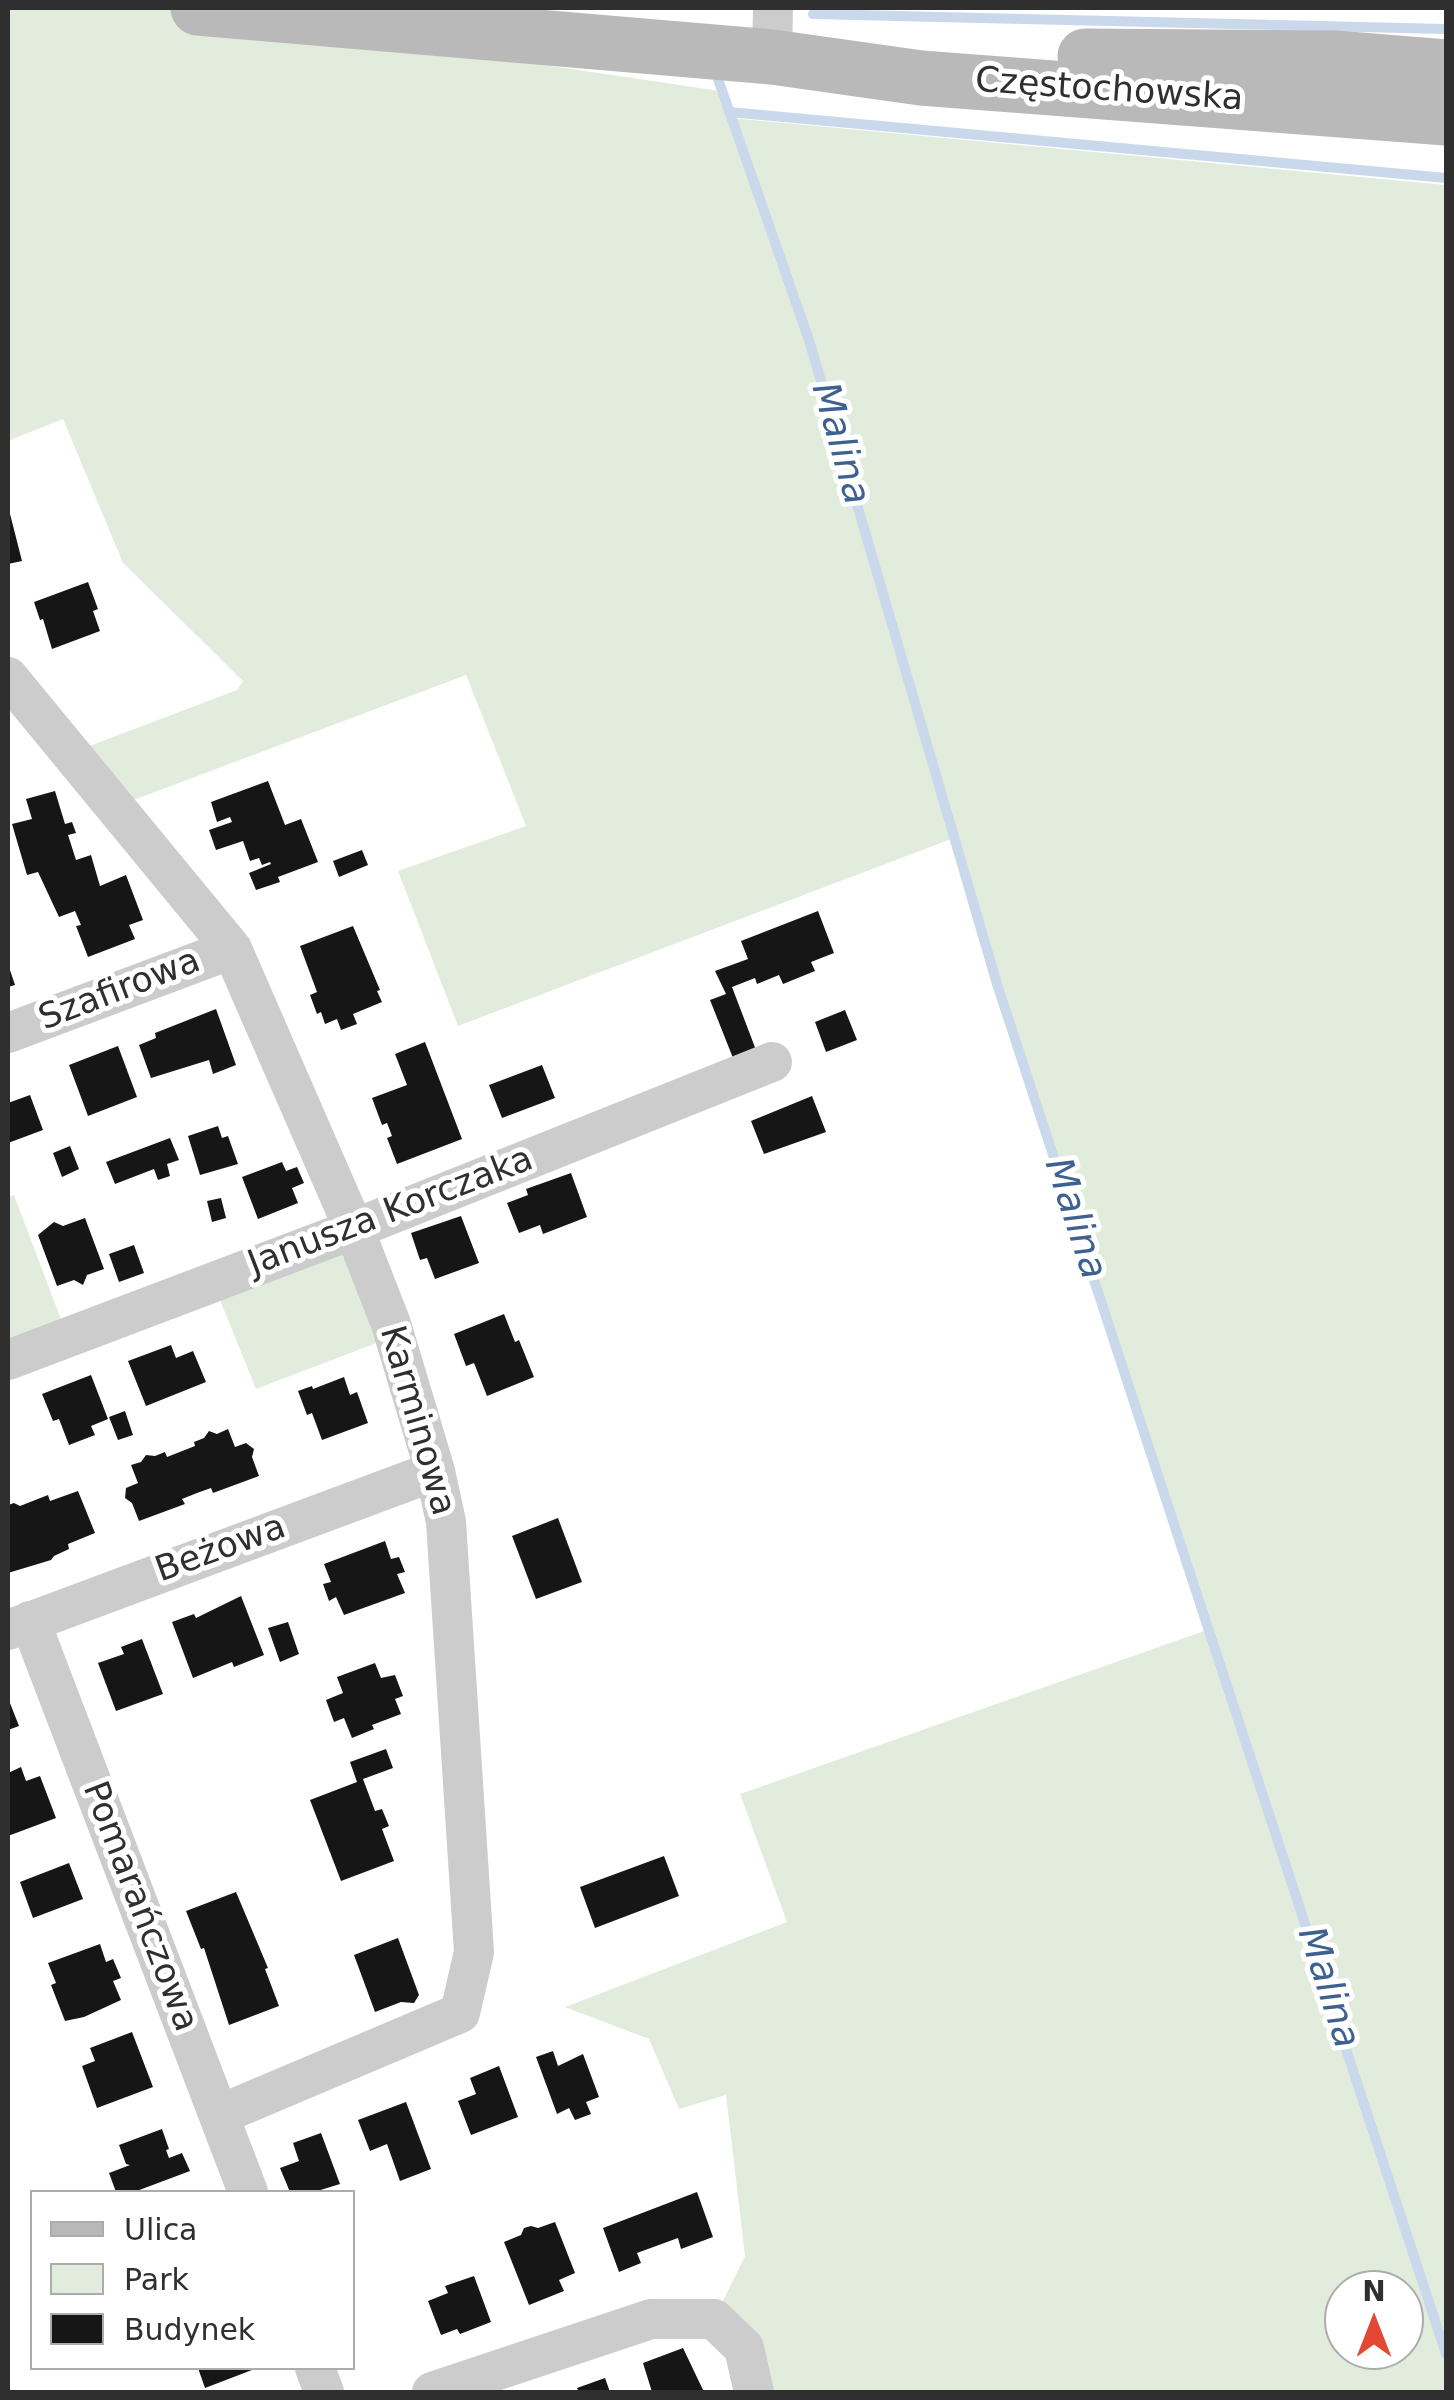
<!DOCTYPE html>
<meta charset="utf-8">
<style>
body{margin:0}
#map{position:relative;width:1454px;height:2400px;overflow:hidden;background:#fff;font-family:"DejaVu Sans",sans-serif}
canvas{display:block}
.frame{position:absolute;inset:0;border:10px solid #2f2f2f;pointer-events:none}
.legend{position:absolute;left:30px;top:2190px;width:325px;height:180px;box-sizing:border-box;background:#fff;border:2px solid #acacac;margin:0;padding:12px 18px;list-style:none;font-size:30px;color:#2f2f2f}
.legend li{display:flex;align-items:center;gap:20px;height:50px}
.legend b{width:50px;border:2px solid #acacac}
.north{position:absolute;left:1324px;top:2270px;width:100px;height:100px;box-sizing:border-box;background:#fff;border:2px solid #acacac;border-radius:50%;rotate:0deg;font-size:28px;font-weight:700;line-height:40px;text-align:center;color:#2f2f2f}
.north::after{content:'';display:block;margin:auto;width:35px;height:45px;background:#e34834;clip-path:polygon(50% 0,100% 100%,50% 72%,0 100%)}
</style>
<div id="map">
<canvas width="1454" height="2400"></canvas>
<div class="frame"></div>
<ul class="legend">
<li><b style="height:12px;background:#b9b9b9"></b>Ulica</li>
<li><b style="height:28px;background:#e2ecdd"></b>Park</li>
<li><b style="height:28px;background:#161616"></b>Budynek</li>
</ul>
<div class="north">N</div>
</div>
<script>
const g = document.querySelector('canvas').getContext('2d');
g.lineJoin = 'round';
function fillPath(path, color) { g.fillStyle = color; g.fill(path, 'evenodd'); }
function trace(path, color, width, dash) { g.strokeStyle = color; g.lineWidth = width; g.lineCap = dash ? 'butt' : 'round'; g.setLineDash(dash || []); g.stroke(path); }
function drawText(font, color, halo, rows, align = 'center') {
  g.font = font + ' "DejaVu Sans",sans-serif'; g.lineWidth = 10; g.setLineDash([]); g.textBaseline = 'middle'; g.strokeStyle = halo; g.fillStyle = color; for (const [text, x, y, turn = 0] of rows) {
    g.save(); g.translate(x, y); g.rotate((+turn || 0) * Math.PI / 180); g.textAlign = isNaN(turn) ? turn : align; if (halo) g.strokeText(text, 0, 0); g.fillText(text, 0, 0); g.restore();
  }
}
const green = new Path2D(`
 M8 8H160L720 91 731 118 1446 185V2392H754L714 2319 745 2256 726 2095 679 2109 649 2039 565 2007 787 1922 740 1794 1207 1630 997 984 954 838 458 1026 398 871 526 826 466 675 115 807 71 753 237 690 243 681 123 563 63 419 8 441ZM1344 2290H1404V2350H1344Z
 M14 1195 67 1335 8 1359V1197Z
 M354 1229 395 1336 256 1389 213 1283Z`);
const stream = new Path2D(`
 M813 14 1446 29
 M718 79 809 340 997 984 1446 2354
 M729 112 1446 178`);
const building = new Path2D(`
 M8 506 22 561 8 564Z
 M88 582 98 609 93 611 100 631 52 649 43 619 40 620 34 602Z
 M268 781 285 825 301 819 318 862 278 877 280 882 256 890 249 873 271 864 270 862 262 865 259 858 250 861 243 841 216 850 209 830 232 822 230 817 217 822 211 802Z
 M55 791 65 824 72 822 76 833 68 835 76 860 91 855 100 886 126 875 143 920 129 925 135 939 88 957 76 926 81 925 75 911 59 917 38 872 27 875 12 824 32 819 26 799Z
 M362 850 368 865 339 877 333 861Z
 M818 911 834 953 811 962 815 971 783 984 779 975 757 984 755 978 732 987 756 1050 733 1058 710 1000 726 994 715 971 748 959 741 941Z
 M353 926 380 990 377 991 382 1002 353 1014 357 1024 341 1030 337 1019 325 1024 321 1012 317 1014 310 995 317 992 300 946Z
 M8 964 15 985 8 987Z
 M216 1009 236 1065 213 1074 209 1060 151 1078 139 1045 156 1038 155 1033Z
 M845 1010 857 1040 826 1052 815 1022Z
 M425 1042 462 1139 397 1164 387 1138 392 1136 387 1123 382 1125 372 1098 407 1085 395 1054Z
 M118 1046 137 1097 88 1116 69 1065Z
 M542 1065 555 1098 502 1118 489 1085Z
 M30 1095 43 1130 8 1143V1103Z
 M812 1096 826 1132 764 1154 751 1121Z
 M218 1126 222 1138 228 1136 238 1164 200 1175 188 1136Z
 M170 1138 179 1160 167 1164 170 1176 158 1180 154 1169 115 1184 106 1162Z
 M70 1146 79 1169 62 1177 53 1153Z
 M282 1162 286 1171 297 1167 304 1183 292 1188 298 1203 258 1219 242 1177Z
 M571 1173 587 1217 543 1234 540 1225 519 1233 507 1203 528 1195 526 1189Z
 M221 1198 226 1218 212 1222 207 1201Z
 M461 1216 479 1263 435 1279 427 1258 420 1260 411 1233Z
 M85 1218 104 1269 87 1275 83 1285 74 1280 57 1286 38 1235 54 1222 63 1226Z
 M134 1245 144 1273 119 1282 109 1254Z
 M504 1314 515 1342 519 1340 534 1377 487 1396 474 1363 466 1366 454 1334Z
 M171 1345 176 1358 193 1351 206 1382 146 1406 128 1361Z
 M91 1375 108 1419 91 1426 95 1435 69 1445 59 1419 53 1421 42 1394Z
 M344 1377 350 1395 357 1392 368 1423 322 1440 312 1413 307 1415 298 1391 312 1386 313 1389Z
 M125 1411 133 1435 118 1440 109 1417Z
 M228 1429 235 1447 246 1443 254 1449 252 1457 259 1476 213 1493 211 1488 197 1493 182 1499 185 1504 139 1521 132 1503 125 1498 126 1488 138 1483 131 1465 141 1462 146 1455 155 1456 165 1452 167 1457 195 1446 194 1442 204 1438 209 1431 217 1434Z
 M78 1491 95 1533 68 1544 69 1549 54 1556 51 1560 8 1573V1505L14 1503 20 1506 48 1495 50 1501Z
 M558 1518 582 1582 536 1599 512 1536Z
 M385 1541 391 1559 399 1557 405 1572 397 1574 405 1593 344 1615 336 1597 329 1601 323 1584 331 1582 324 1564Z
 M241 1596 264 1655 234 1667 232 1662 193 1678 172 1622 194 1614 196 1618Z
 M288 1622 299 1654 280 1662 268 1628Z
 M142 1639 163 1694 116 1711 98 1663 124 1654 121 1647Z
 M375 1663 381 1678 395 1675 403 1696 395 1699 401 1714 372 1725 374 1729 352 1738 344 1718 334 1722 326 1700 343 1693 337 1677Z
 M8 1698 19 1726 8 1730Z
 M386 1749 393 1768 363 1779 375 1811 382 1809 389 1826 382 1829 394 1861 341 1881 310 1800 357 1782 350 1762Z
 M21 1767 26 1781 40 1776 56 1818 8 1836V1773Z
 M664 1856 679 1896 595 1928 580 1887Z
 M69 1863 83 1899 33 1918 20 1882Z
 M236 1892 268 1968 265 1969 279 2006 229 2025 204 1948 201 1949 186 1911Z
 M398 1938 419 1995 414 2003 401 2002 375 2012 354 1955Z
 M100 1944 106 1962 113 1959 121 1978 113 1981 121 2000 84 2017 65 2021 51 1985 56 1983 48 1963Z
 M132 2032 153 2087 97 2108 82 2066 95 2061 90 2048Z
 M553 2051 558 2066 583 2054 599 2097 586 2102 591 2114 575 2120 569 2108 557 2114 536 2057Z
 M499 2066 518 2117 471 2135 458 2101 476 2094 470 2078Z
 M406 2102 431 2169 400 2181 387 2144 370 2151 358 2120Z
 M162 2129 169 2149 166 2150 169 2158 182 2153 190 2171 134 2192H116L109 2173 130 2165 126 2164 119 2145Z
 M321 2133 340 2184 314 2192H290L280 2168 299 2161 293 2143Z
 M697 2192 713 2237 681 2249 678 2238 637 2253 641 2263 619 2272 603 2228Z
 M555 2222 575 2273 559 2280 564 2291 529 2305 504 2242 521 2235 524 2228 531 2226 538 2228Z
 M474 2276 491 2322 460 2334 457 2329 441 2335 428 2301 448 2293 445 2286Z
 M683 2348 704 2392H652L643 2363Z
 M198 2368H251L252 2370 205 2388Z
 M605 2378 610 2392H579L577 2388Z`);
const minor = new Path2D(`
 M772 57 773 8
 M8 677 232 949 354 1229 391 1324 435 1471 446 1522 474 1952 460 2013 219 2115
 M8 1033 232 949
 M8 1360 354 1229 772 1062
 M30 1621 248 2192
 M8 1630 435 1471
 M315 2368 324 2392
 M432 2392 651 2319H714L744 2348 754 2392`);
const secondary = new Path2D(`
 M198 8 772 57 921 78 1446 118
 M1085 56 1335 58 1446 67`);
const streetNames = [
 ["Częstochowska",1109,91,4],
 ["Szafirowa",120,991,-21],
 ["Janusza Korczaka",391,1213,-21],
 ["Karminowa",416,1421,74],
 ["Beżowa",221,1550,-20],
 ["Pomarańczowa",139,1907,69]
];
const waterNames = [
 ["Malina",839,444,74],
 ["Malina",1074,1219,72],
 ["Malina",1327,1988,72]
];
fillPath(green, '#e2ecdd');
trace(stream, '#cad8eb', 10);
fillPath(building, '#161616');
trace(minor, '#ccc', 40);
trace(secondary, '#b9b9b9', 55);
drawText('35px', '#2f2f2f', '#fff', streetNames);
drawText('italic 38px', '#3e6190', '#fff', waterNames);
</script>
